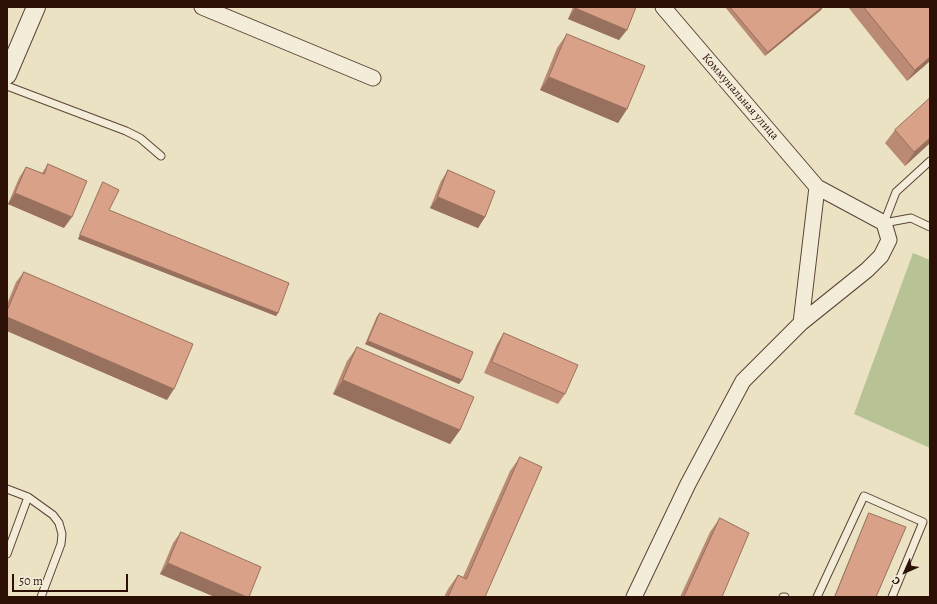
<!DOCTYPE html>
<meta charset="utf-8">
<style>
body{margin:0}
#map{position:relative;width:937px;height:604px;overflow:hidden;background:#ebe2c4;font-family:Alegreya,serif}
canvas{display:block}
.frame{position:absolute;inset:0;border:8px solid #2c1005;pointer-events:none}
.north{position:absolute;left:885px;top:552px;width:40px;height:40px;-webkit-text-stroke:3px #f2ecd9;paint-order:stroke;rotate:225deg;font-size:11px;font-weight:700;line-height:16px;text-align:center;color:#2c1005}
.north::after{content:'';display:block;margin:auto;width:14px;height:18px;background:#2c1005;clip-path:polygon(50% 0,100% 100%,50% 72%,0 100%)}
.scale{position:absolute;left:12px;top:574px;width:116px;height:18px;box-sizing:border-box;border:2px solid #2c1005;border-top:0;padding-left:5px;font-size:12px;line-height:14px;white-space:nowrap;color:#2c1005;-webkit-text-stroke:3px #f2ecd9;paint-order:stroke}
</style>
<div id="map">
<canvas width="937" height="604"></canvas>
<div class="frame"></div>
<div class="north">С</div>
<div class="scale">50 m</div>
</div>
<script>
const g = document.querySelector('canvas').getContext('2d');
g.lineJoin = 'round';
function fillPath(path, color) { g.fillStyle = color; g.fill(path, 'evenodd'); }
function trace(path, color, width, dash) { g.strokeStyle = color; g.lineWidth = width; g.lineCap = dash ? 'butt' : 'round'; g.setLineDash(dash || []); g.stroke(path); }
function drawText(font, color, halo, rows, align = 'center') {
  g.font = font + ' Alegreya,serif'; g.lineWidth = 4; g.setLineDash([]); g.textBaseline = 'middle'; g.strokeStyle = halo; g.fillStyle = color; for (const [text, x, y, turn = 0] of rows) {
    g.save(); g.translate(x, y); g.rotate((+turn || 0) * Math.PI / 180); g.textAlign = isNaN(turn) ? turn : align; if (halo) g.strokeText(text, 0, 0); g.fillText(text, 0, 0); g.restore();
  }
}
const green = new Path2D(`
 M913 253 930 260V448L854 414Z`);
const service = new Path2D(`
 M7 86 126 131 140 138 161 156
 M884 223 896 192 930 161
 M884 223 911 218 930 227
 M7 489 28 497 7 554
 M28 497 53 515 59 523 62 534 61 544 41 597
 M783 597H785
 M817 597 864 496 923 522 892 597`);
const minor = new Path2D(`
 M202 7 373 78
 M801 323 817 187
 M634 597 688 484 743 381 801 323 867 270 881 256 889 240 884 223 817 187 663 7`);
const tertiary = new Path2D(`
 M7 75 36 7`);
const wall = new Path2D(`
 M573 7H636L619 40 568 19Z
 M725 7H823L821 10 765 56Z
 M848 7H930V61L907 81Z
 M567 34 627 109 618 123 540 90 557 48Z
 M930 98V143L905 166 885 143 895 130Z
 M48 164 64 228 8 204 19 178 26 167 42 173Z
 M448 170 485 217 478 228 430 208 441 181Z
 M103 182 109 210 278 313 276 316 78 239 101 186Z
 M24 272 167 400 7 331V304L16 282Z
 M380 313 462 380 459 384 365 344 377 316Z
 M504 333 565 394 558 404 484 373 497 344Z
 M357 347 460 430 450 444 333 394 347 361Z
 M520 457 485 597H444L448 589 458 575 463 577 510 471Z
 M869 513 876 597H834L867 517Z
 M720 518 722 597H680L710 532Z
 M181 532 249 597H215L160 574 173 543Z`);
const shadedWall = new Path2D(`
 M823 7 821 10 765 56 768 52Z
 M575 8 627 30 619 40 568 19Z
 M930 57V61L907 81 915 70Z
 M549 77 627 109 618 123 540 90Z
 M930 138V143L905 166 914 152Z
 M15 193 72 217 64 228 8 204Z
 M438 197 485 217 478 228 430 208Z
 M80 235 278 313 276 316 78 239Z
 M7 317 174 389 167 400 7 331Z
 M368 341 462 380 459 384 365 344Z
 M343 380 460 430 450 444 333 394Z
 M168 563 247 597H215L160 574Z`);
const building = new Path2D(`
 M576 7H636L627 30 575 8Z
 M730 7H822L768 52Z
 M864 7H930V57L915 70Z
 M567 34 645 66 627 109 549 77Z
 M930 98V138L914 152 895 130Z
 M48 164 87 181 72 217 15 193 26 167 44 174Z
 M448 170 495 191 485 217 438 197Z
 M103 182 119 190 109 210 289 283 278 313 80 235Z
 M24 272 193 344 174 389 7 317V311Z
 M380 313 473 352 462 380 368 341Z
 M504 333 578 365 565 394 492 362Z
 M357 347 474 397 460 430 343 380Z
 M520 457 542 467 485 597H448L458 575 466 579Z
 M869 513 906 527 876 597H835Z
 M720 518 749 533 722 597H684Z
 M181 532 261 567 249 597H247L168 563Z`);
const streetNames = [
 ["Коммунальная улица",740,97,49]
];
fillPath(green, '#b7c394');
trace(service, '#5c4435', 9);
trace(minor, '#5c4435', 17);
trace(tertiary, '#5c4435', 20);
trace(service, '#f2ecd9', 7);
trace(minor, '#f2ecd9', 15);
trace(tertiary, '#f2ecd9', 18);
fillPath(wall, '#bb8a74');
fillPath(shadedWall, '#98715e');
fillPath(building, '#d9a187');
trace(building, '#98715e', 1);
drawText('12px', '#2c1005', '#f2ecd9', streetNames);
</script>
